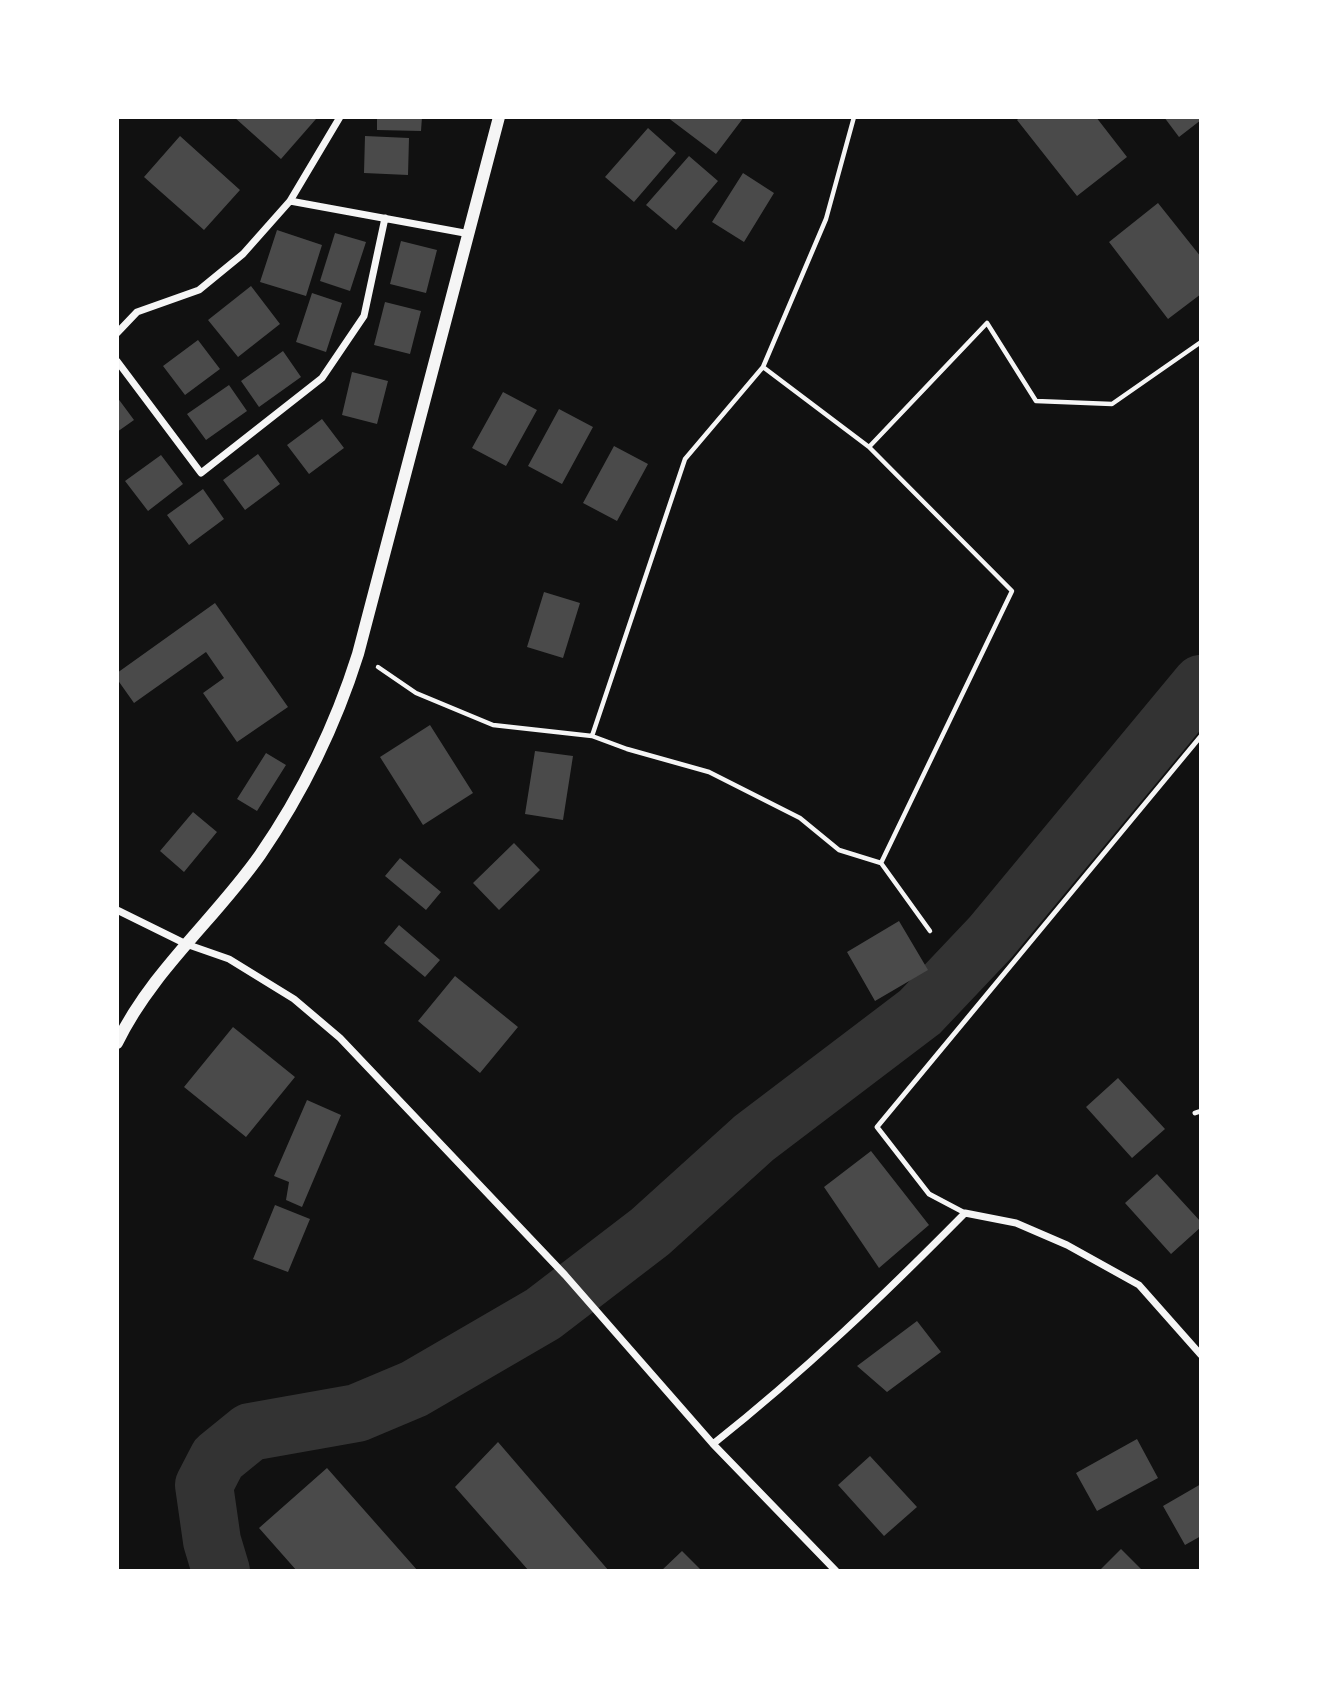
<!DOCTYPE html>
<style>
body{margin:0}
#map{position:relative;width:1318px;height:1688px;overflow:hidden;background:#111;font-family:"Fira Sans Condensed",sans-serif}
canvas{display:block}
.frame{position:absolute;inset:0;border:119px solid #fff;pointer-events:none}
</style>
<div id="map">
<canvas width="1318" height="1688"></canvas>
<div class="frame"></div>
</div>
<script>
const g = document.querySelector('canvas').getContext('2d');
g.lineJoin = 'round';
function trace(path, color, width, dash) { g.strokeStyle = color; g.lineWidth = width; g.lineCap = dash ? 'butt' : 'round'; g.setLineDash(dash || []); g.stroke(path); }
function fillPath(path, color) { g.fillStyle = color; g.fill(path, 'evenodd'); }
const river = new Path2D(`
 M221 1571 212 1541 204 1485 218 1458 250 1432 357 1413 414 1389 543 1314 650 1232 754 1138 920 1012 991 937 1201 684`);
const building = new Path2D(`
 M234 117H315L316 119 281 159Z
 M377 117H422L421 131 377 130Z
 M667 117H744L716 154Z
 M1020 117H1096L1127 157 1077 196 1017 120Z
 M1164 117H1201V120L1179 137Z
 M648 128 676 153 634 202 605 177Z
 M180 136 240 190 204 230 144 177Z
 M365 136 409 138 408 175 364 173Z
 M689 156 718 181 676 230 646 205Z
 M743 173 774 193 744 242 712 222Z
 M1158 203 1201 257V294L1168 319 1109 242Z
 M277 230 322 245 306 296 260 282Z
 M335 233 366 242 350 291 320 281Z
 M401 241 437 250 426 293 390 284Z
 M251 286 280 324 238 357 208 320Z
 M312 293 342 303 326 352 296 342Z
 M385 302 421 311 410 354 374 345Z
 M198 340 220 369 185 395 163 366Z
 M283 351 301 377 259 407 241 381Z
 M352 372 388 381 377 424 342 415Z
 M229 385 247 411 206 440 187 414Z
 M503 392 537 410 506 466 472 448Z
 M117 397 134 420 117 432Z
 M559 409 593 427 562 484 528 466Z
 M322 419 344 448 309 474 287 445Z
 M614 446 648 464 617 521 583 503Z
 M258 454 280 484 245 510 223 480Z
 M161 455 183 484 148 511 125 481Z
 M203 489 224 519 189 545 167 515Z
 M544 592 580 603 563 658 527 647Z
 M215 603 288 707 237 742 203 693 224 678 206 652 134 703 117 679V673Z
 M430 725 473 793 423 825 380 757Z
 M535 751 573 756 563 820 525 814Z
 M266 753 286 765 257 811 237 799Z
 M193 812 217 832 184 872 160 851Z
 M514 843 540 870 499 910 473 883Z
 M400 858 441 892 426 910 385 876Z
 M899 921 928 970 875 1001 847 952Z
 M399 925 440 960 425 977 384 943Z
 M455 976 518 1027 480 1073 418 1021Z
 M233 1027 295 1077 246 1137 184 1087Z
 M1118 1078 1165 1129 1132 1158 1086 1107Z
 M307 1100 341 1115 302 1207 286 1200 289 1182 274 1176Z
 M871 1151 929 1225 879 1268 824 1187Z
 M1157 1174 1201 1222V1227L1171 1254 1125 1203Z
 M275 1205 310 1219 288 1272 253 1259Z
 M917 1321 941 1352 887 1392 857 1366Z
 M1137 1439 1158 1478 1097 1511 1076 1473Z
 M498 1442 609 1571H529L455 1487Z
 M870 1456 917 1507 884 1536 838 1485Z
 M327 1468 418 1571H297L259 1528Z
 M1201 1484V1536L1185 1545 1163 1506Z
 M1121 1549 1143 1571H1099Z
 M682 1551 702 1571H661Z`);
const path = new Path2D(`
 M763 367 869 447 987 323 1036 401 1112 404 1201 342
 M869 447 1012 591 881 863
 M378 667 416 693 493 725 592 736 627 749 709 772 800 818 839 850 881 863 930 931
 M592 736 685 459 763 367 826 219 854 117`);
const service = new Path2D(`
 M1195 1113 1201 1111
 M965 1213 929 1194 877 1127 1201 736`);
const minor = new Path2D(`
 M290 201 470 234
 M117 333 137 312 199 290 243 254 290 201 340 117
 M117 361 201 473 322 378 364 316 385 218
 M117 910 186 944 229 959 294 999 340 1038 565 1275 713 1444 836 1571
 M713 1444C805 1371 883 1296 965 1213L1016 1223 1067 1245 1139 1285 1201 1355`);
const tertiary = new Path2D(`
 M117 1043C151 972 215 919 260 855 304 791 335 727 358 654L499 117`);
trace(river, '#333', 58);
fillPath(building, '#4a4a4a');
trace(path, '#f5f5f5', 4.5);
trace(service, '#f5f5f5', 5);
trace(minor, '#f5f5f5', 7);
trace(tertiary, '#f5f5f5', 12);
</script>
